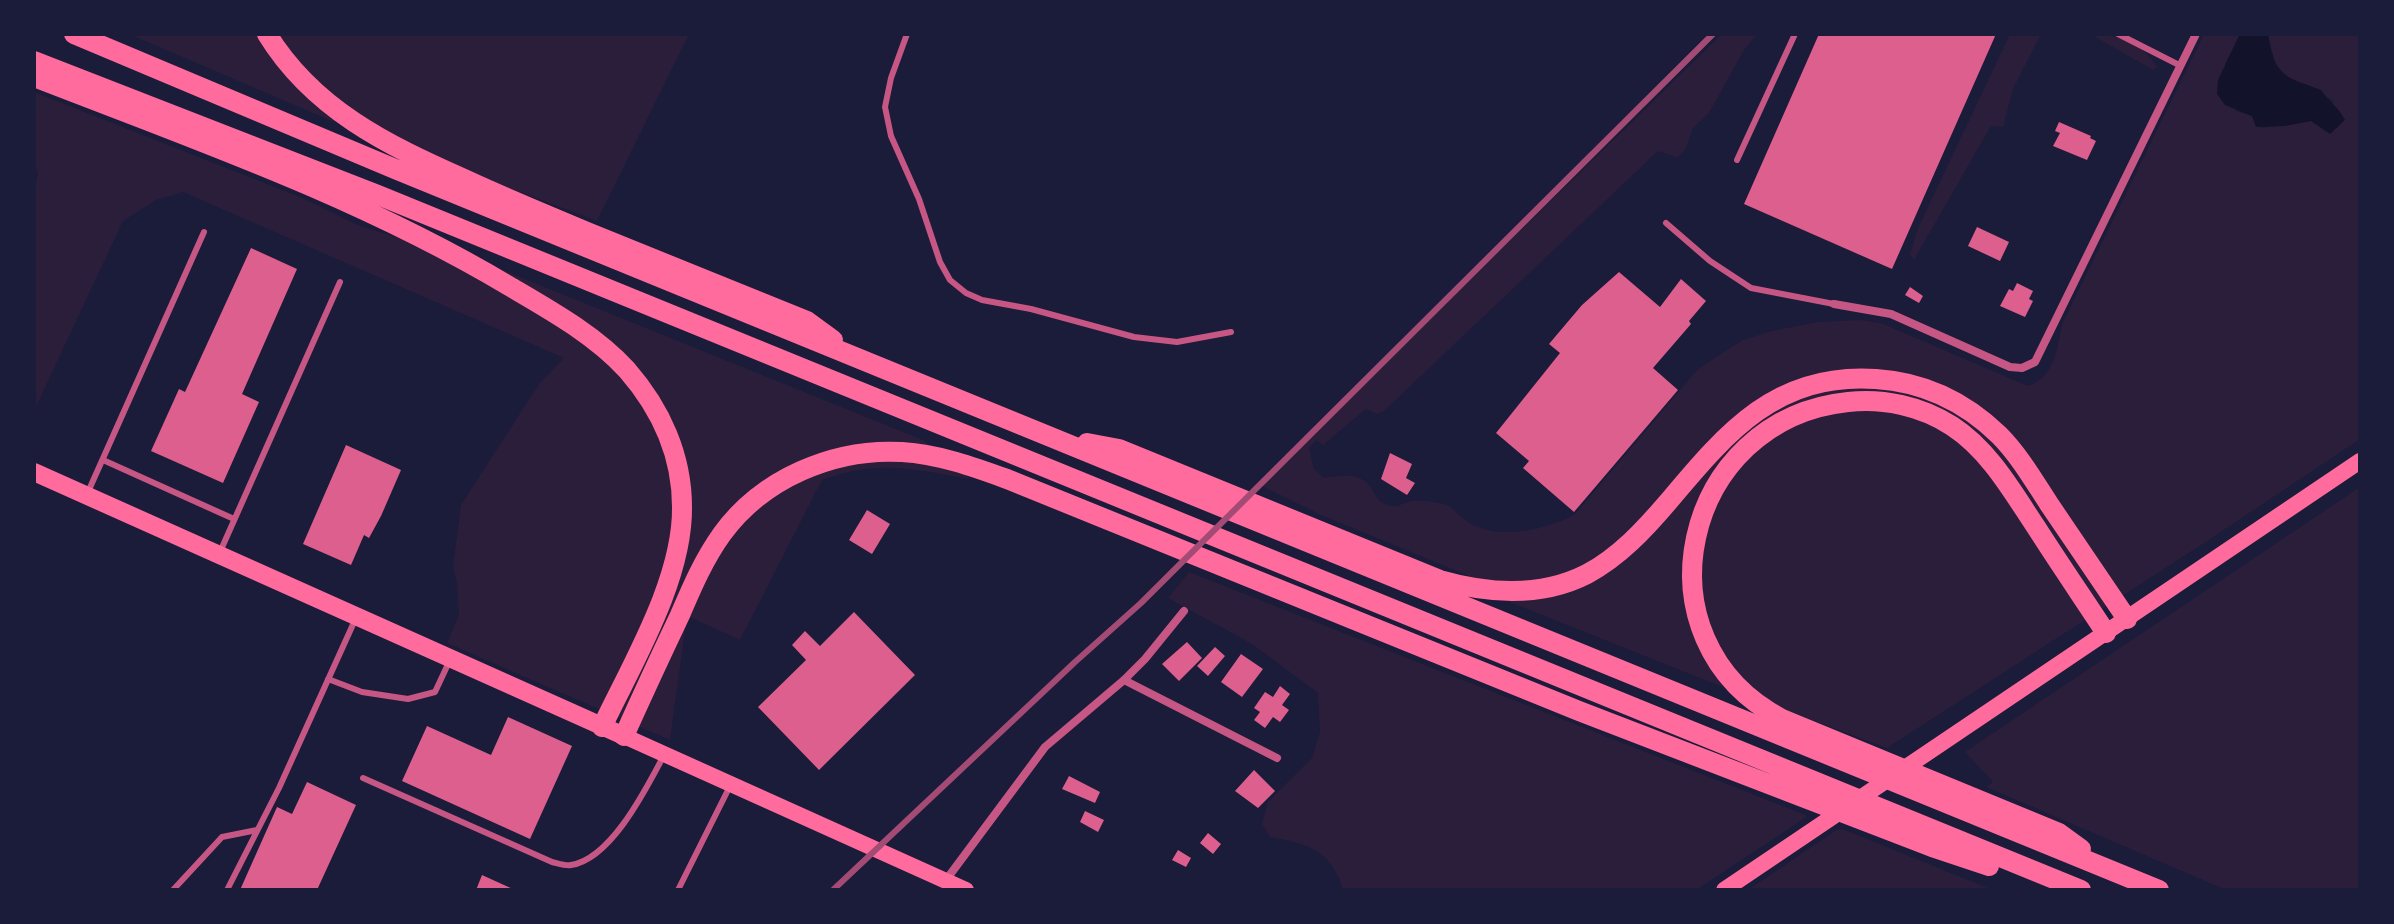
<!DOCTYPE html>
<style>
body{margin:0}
#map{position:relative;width:2394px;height:924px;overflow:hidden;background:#1b1b3a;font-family:"Alegreya Sans",sans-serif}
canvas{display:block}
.frame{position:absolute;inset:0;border:36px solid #1b1b3a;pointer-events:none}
</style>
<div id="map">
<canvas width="2394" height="924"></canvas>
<div class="frame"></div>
</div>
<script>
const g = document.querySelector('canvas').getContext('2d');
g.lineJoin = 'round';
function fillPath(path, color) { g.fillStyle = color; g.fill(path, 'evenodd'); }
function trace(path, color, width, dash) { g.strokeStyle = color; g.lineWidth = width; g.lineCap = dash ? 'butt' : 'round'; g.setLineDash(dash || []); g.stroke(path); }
const green = new Path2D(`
 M129 34H689L597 221 327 119Z
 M1722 34H1757L1744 50 1709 113 1693 128 1686 148 1678 158 1658 151 1384 411 1377 414 1366 409 1323 445 1316 440 1309 448 1314 469 1323 478C1342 476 1359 470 1372 489 1375 494 1378 500 1383 503 1396 510 1401 503 1413 501 1421 500 1435 502 1444 504 1453 506 1459 517 1468 522 1497 541 1547 530 1575 514L1697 370 1719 355 1743 340 1772 331 1818 322 1861 320 1881 323 2028 386C2055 377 2057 347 2063 322L2204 34H2240L2225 64 2236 111 2252 116 2262 128 2311 121 2321 125 2334 102 2313 87 2295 82 2283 74 2275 63 2268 34H2360V439L2201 545 1887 748 1720 686 1512 603 1467 575 1321 515 1260 485Z
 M2010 34H2041L2013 89 2003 127 1991 126 1914 260 1910 254 1918 228Z
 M2090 34C2116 34 2143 43 2157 67L2153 70Z
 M34 92 300 197 360 226 495 267 923 440 970 479C913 469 877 459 822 480L740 640 687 616 670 740 447 643 459 615 457 584 453 567 461 505 539 384 564 358 183 192 156 200 123 221 34 411V194L38 173 34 163Z
 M2360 487V890H2226L1986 787 1993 782 1965 752Z
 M1189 572 1808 816 1696 890H1343C1331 849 1308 844 1270 837L1262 824 1268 802 1312 758 1320 732 1318 693 1252 644 1168 598Z
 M1838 829 1845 830 1993 890H1748Z`);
const water = new Path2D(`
 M2240 34H2268C2274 76 2285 77 2321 90 2328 101 2338 106 2345 120L2330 134 2311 121 2285 126 2256 127 2252 116 2225 105 2217 94 2218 80Z`);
const building = new Path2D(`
 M1819 34H1996L1892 269 1744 204Z
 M2059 122 2091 136 2090 138 2096 141 2087 160 2053 146 2060 133 2055 131Z
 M1977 227 2009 242 2000 261 1968 246Z
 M251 248 297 269 242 394 259 402 223 483 151 451 179 389 185 392Z
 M1619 272 1660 307 1681 279 1706 301 1689 321 1691 324 1653 368 1678 390 1574 512 1523 468 1529 461 1496 433 1560 353 1549 344 1582 305Z
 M2017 283 2033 291 2029 299 2033 301 2025 317 2000 306 2009 289 2013 291Z
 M1910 287 1923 296 1919 303 1905 295Z
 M346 445 401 470 381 516 369 538 364 535 351 565 303 544Z
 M1390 453 1412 464 1406 478 1415 483 1407 495 1381 479Z
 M867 510 890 524 872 554 849 540Z
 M854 612 915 675 819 770 758 707 806 660 792 645 805 631 820 646Z
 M1187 642 1202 658 1179 681 1162 664Z
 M1215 647 1225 656 1208 676 1197 666Z
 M1241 654 1263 669 1242 697 1221 682Z
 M1280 686 1290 694 1282 705 1289 710 1280 722 1273 717 1265 728 1254 720 1260 712 1254 708 1265 692 1273 697Z
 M508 717 572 746 530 839 402 781 427 726 491 755Z
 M1254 770 1275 791 1258 808 1235 791Z
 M1069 776 1100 792 1095 803 1062 789Z
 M307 782 356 805 317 890H240L277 807 292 814Z
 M1085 811 1104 820 1098 832 1080 822Z
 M1208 833 1221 844 1213 854 1200 843Z
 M1178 850 1191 858 1186 867 1172 860Z
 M482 875 515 890H476Z`);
const service = new Path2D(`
 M907 34 891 78 885 107 891 136 919 199 940 262 950 280 966 293 982 300 1031 309 1134 337 1177 342 1231 332
 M2118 34 2181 66
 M1737 160 1795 34
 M1666 223 1710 261 1751 288 1834 304
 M103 460 234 519
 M88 492 204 232
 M220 552 340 282
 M328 679 362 692 408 699 435 692 449 662
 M363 778 552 862C557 863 565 866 571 865 611 859 646 789 663 757
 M173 890 222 837 257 830
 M227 890 279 788 355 620
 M678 890 730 786`);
const minor = new Path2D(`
 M1834 304 1891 314 2010 367 2022 368 2035 362 2196 34
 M1124 680 1277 758
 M946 880 1045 747 1124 680 1145 659 1184 611`);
const secondary = new Path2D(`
 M624 736 966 890
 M1724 890 2360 461`);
const primary = new Path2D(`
 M34 472 624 736`);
const motorway = new Path2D(`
 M74 34 395 169 2159 890
 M267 34C313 109 387 145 464 179 505 198 546 215 587 232 660 262 734 291 807 321L833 340
 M34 61 378 195 2081 890
 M34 77C196 140 360 197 509 286 550 310 595 335 627 370 661 409 682 456 682 507 683 579 633 662 602 727
 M1087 443 1119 449 1440 580C1489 594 1540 598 1587 574 1619 557 1645 529 1668 502 1726 433 1776 372 1876 379 1923 382 1965 402 1999 435 2019 455 2034 481 2049 504 2075 542 2101 581 2127 619
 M624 736C642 696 661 655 680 615 692 587 704 559 722 534 762 479 833 448 902 452 938 454 974 467 1007 479L1579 711 1932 847 1989 866
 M2081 849 2059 833 1782 719C1631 640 1682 419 1848 402 1883 398 1921 406 1952 426 1989 450 2012 491 2036 527 2059 563 2083 598 2106 633`);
const rail = new Path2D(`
 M833 890 1075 662 1141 603 1713 34`);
fillPath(green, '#2a1e3b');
fillPath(water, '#12122b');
fillPath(building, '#dd5f8e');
trace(service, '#c65784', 6);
trace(minor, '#c65784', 8);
trace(secondary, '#ff6b9d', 16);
trace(primary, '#ff6b9d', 18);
trace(motorway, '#ff6b9d', 20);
trace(rail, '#a44b75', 6);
</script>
